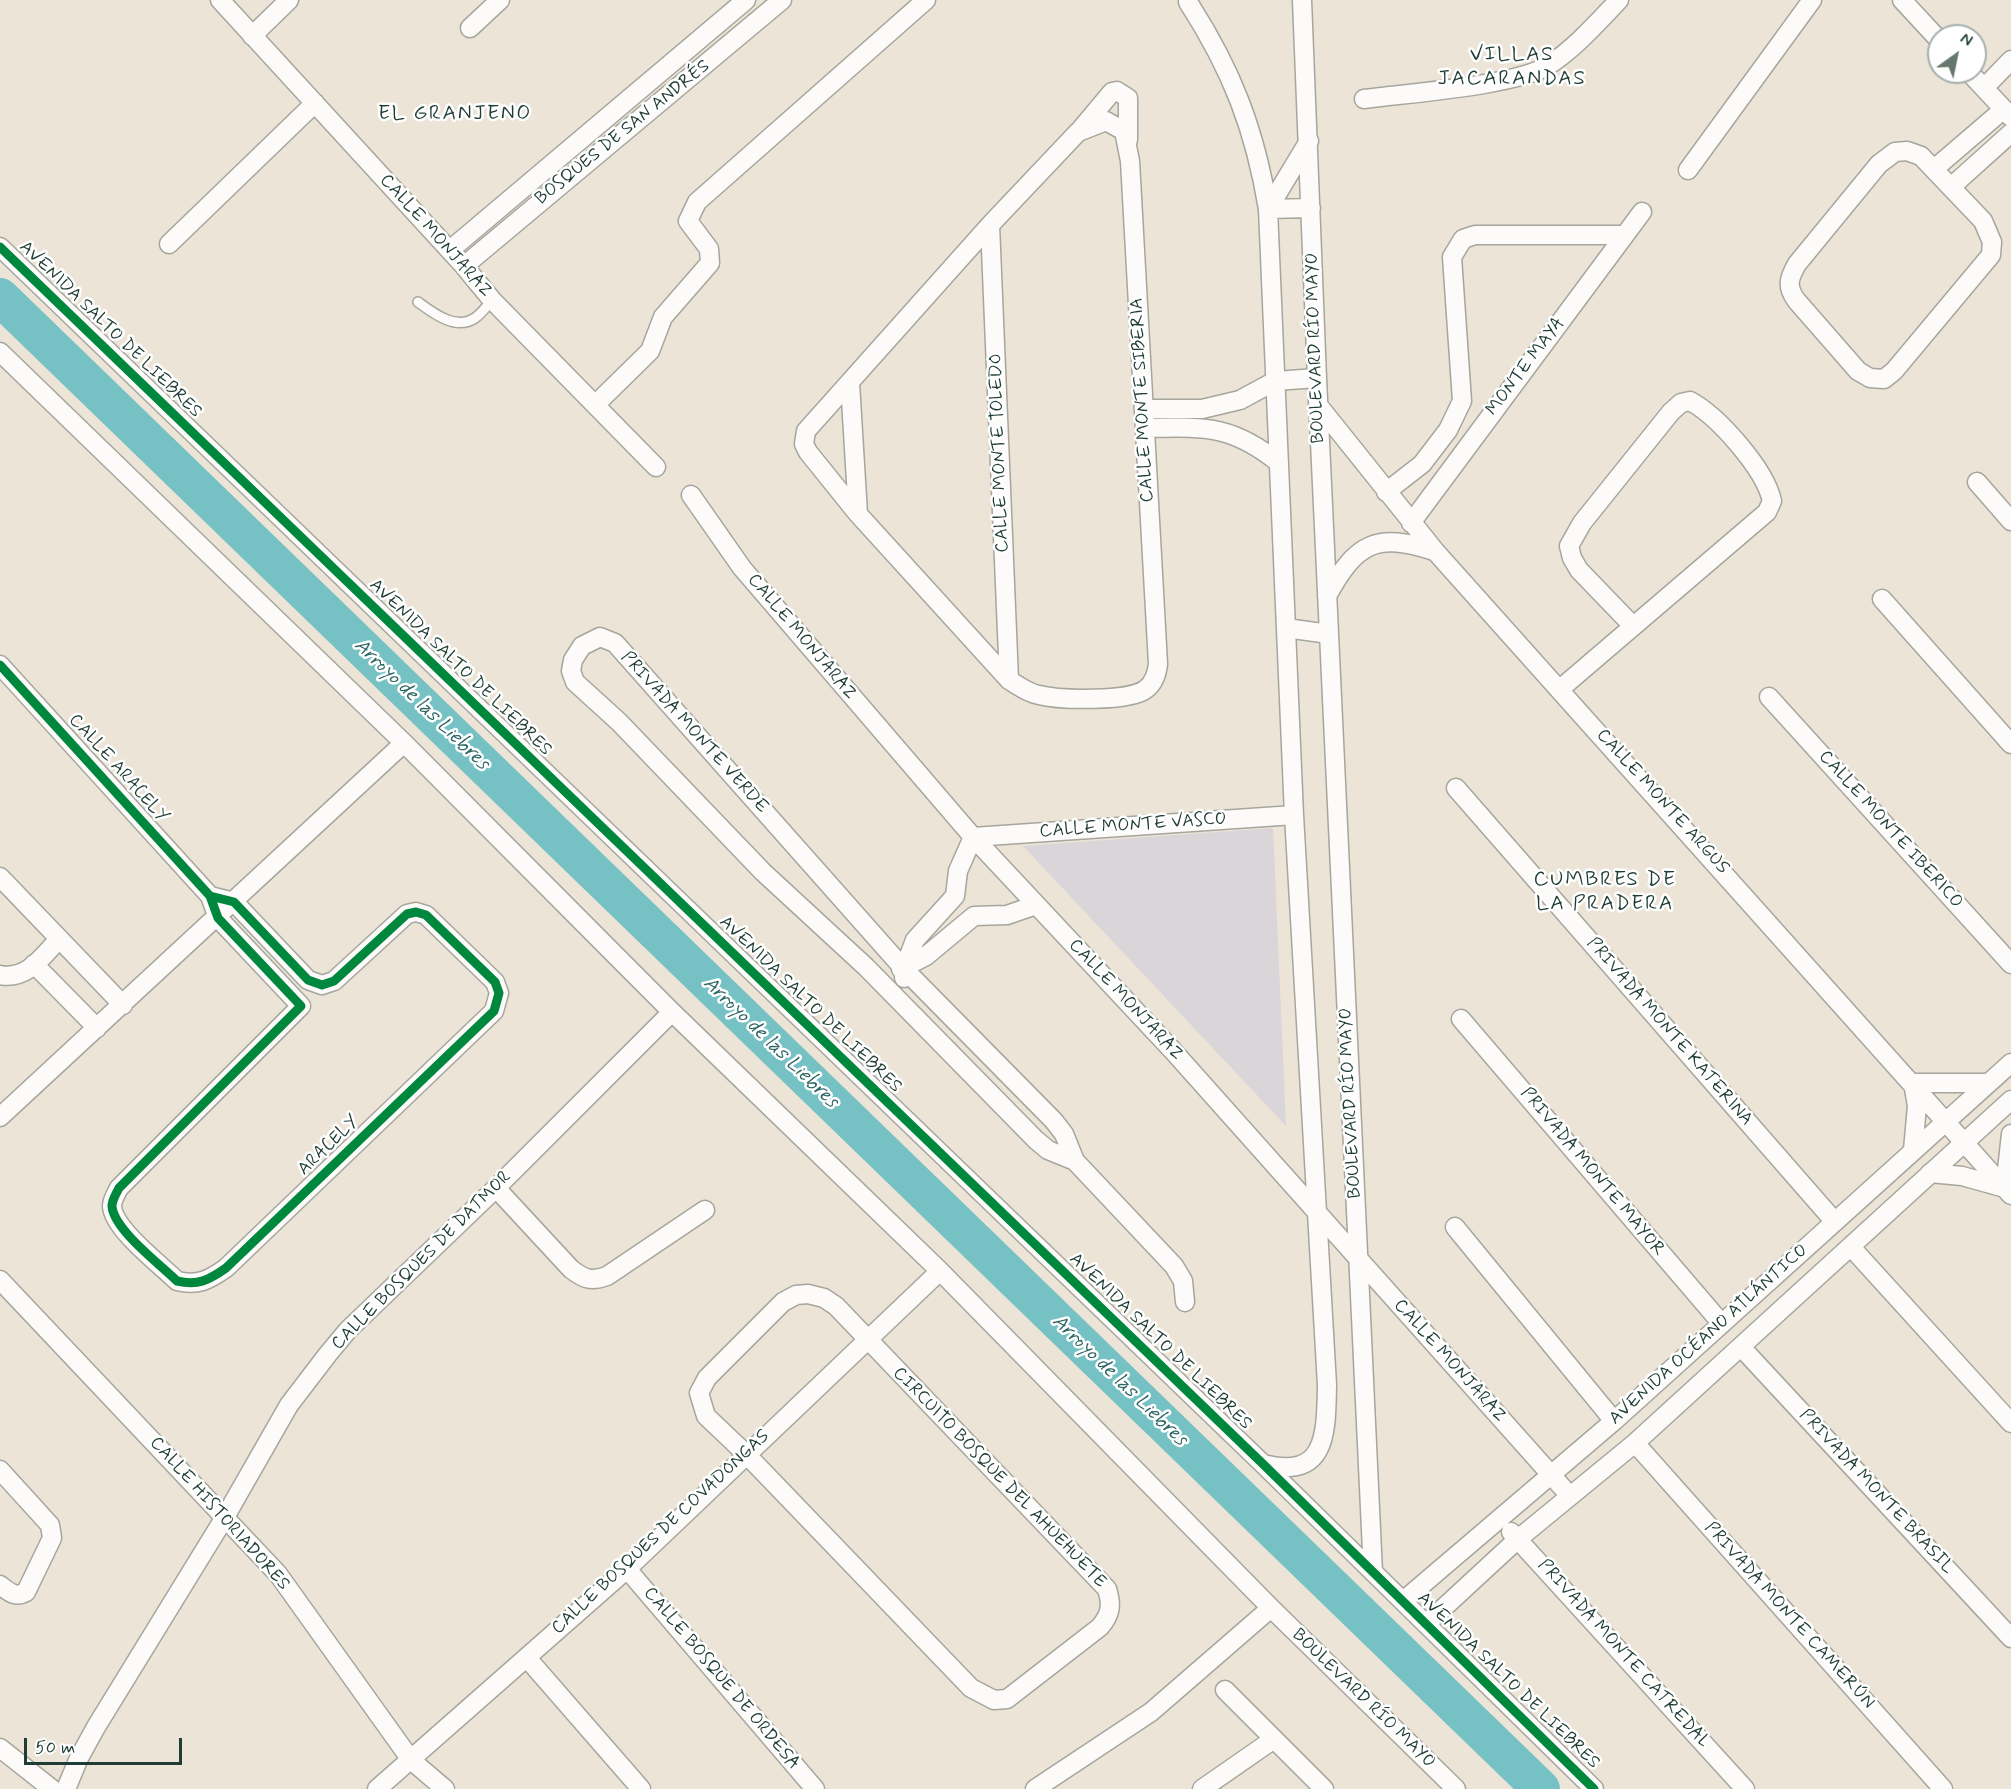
<!DOCTYPE html>
<meta charset="utf-8">
<style>
body{margin:0}
#map{position:relative;width:2011px;height:1789px;overflow:hidden;background:#ebe4d7;font-family:Mynerve,sans-serif}
canvas{display:block}
.north{position:absolute;left:1927px;top:24px;width:60px;height:60px;box-sizing:border-box;background:#fff;border:2px solid #a5b1ae;border-radius:50%;rotate:33deg;font-size:16px;font-weight:700;line-height:24px;text-align:center;color:#1f3d34}
.north::after{content:'';display:block;margin:auto;width:21px;height:27px;background:#66776d;clip-path:polygon(50% 0,100% 100%,50% 72%,0 100%)}
.scale{position:absolute;left:24px;top:1738px;width:158px;height:27px;box-sizing:border-box;border:3px solid #1f3d34;border-top:0;padding-left:8px;font-size:18px;line-height:21px;white-space:nowrap;color:#1f3d34;-webkit-text-stroke:4px #fff;paint-order:stroke}
</style>
<div id="map">
<canvas width="2011" height="1789"></canvas>
<div class="north">N</div>
<div class="scale">50 m</div>
</div>
<script>
const g = document.querySelector('canvas').getContext('2d');
g.lineJoin = 'round';
function trace(path, color, width, dash) { g.strokeStyle = color; g.lineWidth = width; g.lineCap = dash ? 'butt' : 'round'; g.setLineDash(dash || []); g.stroke(path); }
function fillPath(path, color) { g.fillStyle = color; g.fill(path, 'evenodd'); }
function drawText(font, color, halo, rows, align = 'center') {
  g.font = font + ' Mynerve,sans-serif'; g.lineWidth = 5; g.setLineDash([]); g.textBaseline = 'middle'; g.strokeStyle = halo; g.fillStyle = color; for (const [text, x, y, turn = 0] of rows) {
    g.save(); g.translate(x, y); g.rotate((+turn || 0) * Math.PI / 180); g.textAlign = isNaN(turn) ? turn : align; if (halo) g.strokeText(text, 0, 0); g.fillText(text, 0, 0); g.restore();
  }
}
const river = new Path2D(`
 M0 297 1541 1789`);
const building = new Path2D(`
 M1273 828 1286 1126 1023 846Z`);
const lane = new Path2D(`
 M418 302C433 313 456 331 475 318 481 314 487 306 492 300`);
const street = new Path2D(`
 M220 0 464 266 492 300 656 467
 M1302 0 1317 378 1373 1572
 M1902 0 1939 40
 M1188 2C1232 70 1255 130 1268 209L1311 208
 M470 28 500 0
 M252 36 289 0
 M1969 72 2011 117
 M1984 88 2011 60
 M1364 99C1407 93 1516 86 1549 65 1575 48 1597 23 1619 0
 M1106 121 1124 131 1130 161 1158 664C1157 673 1154 683 1146 689 1130 702 1059 700 1039 695 1028 693 1019 686 1009 680L858 514 808 452 804 444 806 431 990 225 1078 132Z
 M1081 129 1112 92 1117 91 1128 98V140
 M1907 151 1921 156 1983 221 1992 242 1991 255 1894 371 1884 379 1870 378 1858 371 1796 300C1786 286 1789 278 1797 264L1879 164 1895 152Z
 M1934 169 2004 109
 M1688 170 1812 0
 M1951 187 2011 133
 M990 225 1009 680
 M169 244 315 103
 M0 247 1263 1464 1594 1789
 M450 250 746 0
 M464 266 782 0
 M0 352 404 743 672 1012 940 1271 1271 1608 1456 1789
 M850 383 858 514
 M596 404 650 351 663 317 710 263 709 249 688 221 697 202 926 0
 M1318 405 1435 551 2011 1195
 M1144 409H1202L1240 400 1275 381 1317 378
 M1145 428C1203 427 1231 424 1279 463
 M1977 482 2011 521
 M1386 492 1422 464 1448 430 1462 401 1452 257 1463 239 1475 235H1624
 M691 495 742 568 973 837 1174 1052 1570 1496
 M1411 523 1642 212
 M1327 596C1356 543 1376 532 1434 551
 M1882 599 2011 744
 M1286 628 1329 634
 M0 665 210 896 218 918 301 1006 119 1188C116 1194 112 1200 112 1206 113 1229 161 1265 177 1281 198 1286 209 1280 226 1268L494 1011 499 993 495 982 426 915 416 912 407 914 334 981 322 985 308 980 234 902 210 896
 M1560 689 1767 512 1772 501C1765 469 1718 416 1690 401L1681 403 1671 412 1582 523 1569 546 1572 558 1579 570 1632 625
 M1769 697 2011 964
 M1456 788 1835 1222
 M0 877 123 1005
 M34 964 97 1028
 M901 969 926 956 974 916 1007 915 1036 905
 M0 975C27 980 42 957 59 939
 M904 978V969L915 940 955 896 958 871 973 837 1294 815
 M1461 1019 1722 1324
 M0 1117 404 743
 M1913 1150 1917 1106 1913 1083H1988
 M1075 1161 1048 1150 1036 1140 866 967 763 872 619 722 575 682 571 671 573 660 582 646 600 637 615 643 904 969 1054 1121 1064 1134 1075 1161 1174 1266 1183 1281 1185 1302
 M1930 1173 1962 1176 2005 1188 2011 1134
 M496 1188 571 1269C584 1279 591 1282 607 1276L705 1210
 M1455 1227 1614 1421
 M1851 1247 2011 1423
 M0 1280 278 1574 411 1760 445 1789
 M808 1294 824 1298 836 1306 1107 1589C1112 1605 1111 1614 1100 1627L1007 1699 994 1700 971 1688 746 1454 706 1416 699 1393 707 1378 783 1302 796 1295Z
 M1741 1347 2011 1638
 M1635 1443 1943 1789
 M1263 1464C1327 1480 1326 1434 1327 1385L1294 815 1268 209 1309 141
 M0 1470 50 1525 52 1538 26 1592C15 1598 9 1592 0 1585
 M1511 1532 1745 1789
 M627 1569 815 1789
 M1403 1601 1614 1421 2011 1063
 M1426 1624 1518 1539 1635 1443 2011 1100
 M527 1658 641 1789
 M1225 1690 1324 1789
 M0 1748 52 1789
 M66 1789 79 1758 96 1727 225 1517 289 1405 328 1354 348 1330 496 1188 672 1012
 M377 1789 627 1569 940 1271
 M1035 1789 1151 1712 1271 1608
 M1202 1789 1274 1739`);
const cycleway = new Path2D(`
 M0 247 1263 1464 1594 1789
 M0 665 210 896 218 918 301 1006 119 1188C116 1194 112 1200 112 1206 113 1229 161 1265 177 1281 198 1286 209 1280 226 1268L494 1011 499 993 495 982 426 915 416 912 407 914 334 981 322 985 308 980 234 902 210 896`);
const streetNames = [
 ["BOSQUES DE SAN ANDRÉS",623,133,-39],
 ["CALLE MONJARAZ",435,236,48],
 ["AVENIDA SALTO DE LIEBRES",110,330,44],
 ["BOULEVARD RÍO MAYO",1316,348,-92],
 ["MONTE MAYA",1526,367,-53],
 ["CALLE MONTE SIBERIA",1143,400,-93],
 ["CALLE MONTE TOLEDO",1000,453,-92],
 ["CALLE MONJARAZ",801,637,50],
 ["AVENIDA SALTO DE LIEBRES",460,668,44],
 ["PRIVADA MONTE VERDE",694,733,48],
 ["CALLE ARACELY",118,769,48],
 ["CALLE MONTE ARGUS",1662,802,48],
 ["CALLE MONTE VASCO",1133,826,-4],
 ["CALLE MONTE IBERICO",1890,830,48],
 ["CALLE MONJARAZ",1125,1000,47],
 ["AVENIDA SALTO DE LIEBRES",810,1005,44],
 ["PRIVADA MONTE KATERINA",1669,1032,49],
 ["BOULEVARD RÍO MAYO",1351,1103,-93],
 ["ARACELY",329,1146,-44],
 ["PRIVADA MONTE MAYOR",1592,1172,50],
 ["CALLE BOSQUES DE DATMOR",422,1261,-45],
 ["AVENIDA OCÉANO ATLÁNTICO",1709,1335,-42],
 ["AVENIDA SALTO DE LIEBRES",1160,1342,44],
 ["CALLE MONJARAZ",1449,1361,48],
 ["CIRCUITO BOSQUE DEL AHUEHUETE",999,1478,46],
 ["PRIVADA MONTE BRASIL",1876,1492,47],
 ["CALLE HISTORIADORES",219,1514,48],
 ["CALLE BOSQUES DE COVADONGAS",661,1533,-43],
 ["PRIVADA MONTE CAMERÚN",1789,1616,48],
 ["PRIVADA MONTE CATREDAL",1623,1654,48],
 ["CALLE BOSQUE DE ORDESA",721,1679,50],
 ["AVENIDA SALTO DE LIEBRES",1508,1681,44],
 ["BOULEVARD RÍO MAYO",1363,1699,44]
];
const waterNames = [
 ["Arroyo de las Liebres",421,705,44],
 ["Arroyo de las Liebres",770,1043,44],
 ["Arroyo de las Liebres",1119,1381,44]
];
const quarterNames = [
 ["VILLAS",1512,56],
 ["JACARANDAS",1512,80],
 ["EL GRANJENO",455,115],
 ["CUMBRES DE",1605,881],
 ["LA PRADERA",1605,905]
];
trace(river, '#75c1c3', 38);
fillPath(building, '#dad5d9');
trace(lane, '#a6a69d', 12);
trace(street, '#a6a69d', 21);
trace(lane, '#fcfbf9', 9);
trace(street, '#fcfbf9', 18);
trace(cycleway, '#00873e', 9);
drawText('18px', '#1f3d34', '#fff', streetNames);
drawText('italic 20px', '#2b6663', '#fff', waterNames);
g.letterSpacing = '1.5px';
drawText('21px', '#1f3d34', '#fff', quarterNames);
g.letterSpacing = '0px';
</script>
